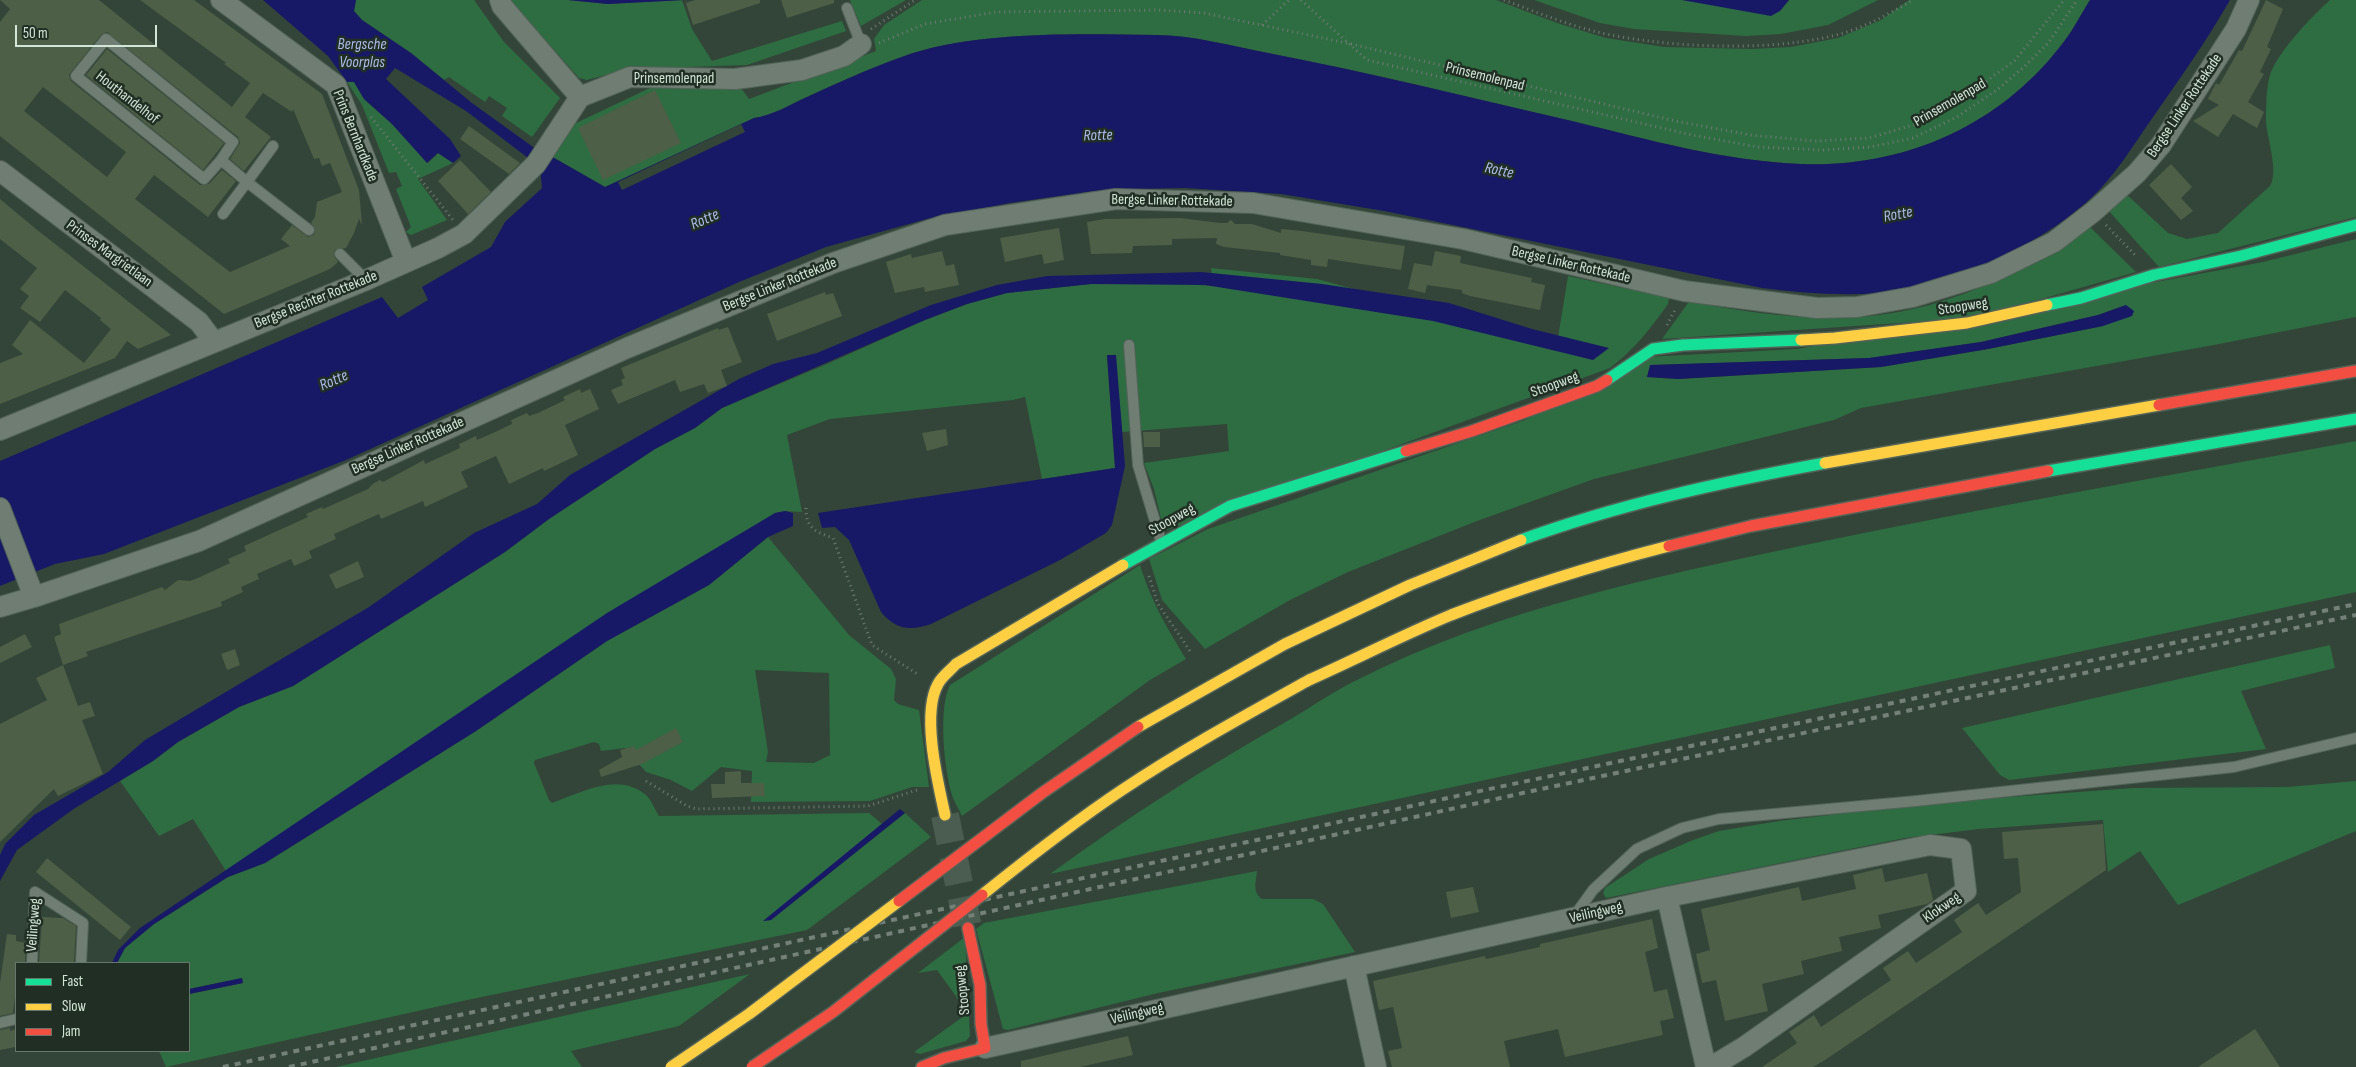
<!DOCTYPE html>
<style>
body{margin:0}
#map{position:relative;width:2356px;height:1067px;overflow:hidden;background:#334538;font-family:"Sofia Sans Condensed",sans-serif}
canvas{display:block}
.legend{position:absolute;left:15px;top:962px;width:175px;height:90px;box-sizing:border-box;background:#202e23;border:1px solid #68776b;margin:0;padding:6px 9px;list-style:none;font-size:15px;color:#d3e5d7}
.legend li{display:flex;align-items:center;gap:10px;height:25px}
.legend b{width:25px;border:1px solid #68776b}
.scale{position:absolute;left:15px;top:25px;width:142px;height:22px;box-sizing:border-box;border:2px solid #d3e5d7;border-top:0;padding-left:6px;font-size:15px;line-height:18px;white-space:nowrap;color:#d3e5d7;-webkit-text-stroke:4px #202e23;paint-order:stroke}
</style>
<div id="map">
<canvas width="2356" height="1067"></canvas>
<ul class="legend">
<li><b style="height:6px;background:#16e098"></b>Fast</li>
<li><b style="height:6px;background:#ffcf43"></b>Slow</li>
<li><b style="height:6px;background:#f24e42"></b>Jam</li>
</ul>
<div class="scale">50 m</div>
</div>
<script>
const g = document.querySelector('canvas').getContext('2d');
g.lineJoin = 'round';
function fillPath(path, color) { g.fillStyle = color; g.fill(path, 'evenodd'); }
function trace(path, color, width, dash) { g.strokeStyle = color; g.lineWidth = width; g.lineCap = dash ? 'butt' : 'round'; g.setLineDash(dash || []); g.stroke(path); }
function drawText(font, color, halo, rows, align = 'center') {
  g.font = font + ' "Sofia Sans Condensed",sans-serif'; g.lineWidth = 5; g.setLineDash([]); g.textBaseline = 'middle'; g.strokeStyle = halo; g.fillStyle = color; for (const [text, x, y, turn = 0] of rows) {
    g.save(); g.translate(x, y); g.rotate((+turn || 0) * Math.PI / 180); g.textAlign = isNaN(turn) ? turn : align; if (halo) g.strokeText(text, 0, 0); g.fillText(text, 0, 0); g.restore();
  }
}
const green = new Path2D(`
 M356 0H474L504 42 560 98 532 137 502 116 507 108 489 96 485 102 449 77 444 80 411 53 362 20 354 11Z
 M510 0H568L608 4 682 0 692 29 712 61 842 21 846 31 747 65 628 69 587 80 579 78Z
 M850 0H906L861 26Z
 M922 0H1496L1557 23 1606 38 1664 47 1752 49 1791 47 1838 38 1881 20 1909 0H2090C2080 16 2071 34 2059 48 1996 128 1901 168 1801 164 1725 161 1649 140 1576 122 1473 98 1371 73 1268 53 1232 46 1192 35 1155 35 1078 34 987 31 913 53 877 65 842 81 807 97 791 104 772 116 754 118L605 187 549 155 574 124 652 87 741 88 749 99 876 51 874 39 884 25Z
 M1534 0H1682L1780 11 1789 0H1878L1828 25 1781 34 1746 36 1634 29 1600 23Z
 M2330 0H2356V217L2159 267 2107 209 2124 192 2168 233 2187 239 2218 233 2270 186C2279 172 2267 138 2266 122 2266 106 2266 86 2271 72 2280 50 2312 16 2330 0Z
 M347 82H354L364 99 392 124 428 163 438 153 453 163 418 179 447 220 411 235 406 232 411 227 396 189 402 186 396 172 389 173 362 105Z
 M2089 226 2136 272 1975 318 1662 339 1688 303 1691 302C1809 323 1886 330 1998 280 2020 270 2043 261 2063 248 2072 242 2080 233 2089 226Z
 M2356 239V317L2214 345 1861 408 1834 420 1594 479 1477 521 1348 572 1290 600 1205 649 1162 600 1149 559 1208 529 1525 420 1646 357 1797 349 2263 262ZM2126 305 2103 326 1988 349 1881 367 1678 379 1647 377 1651 365 1869 358 1981 342 2098 315Z
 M1211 268 1317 279 1557 344 1568 276 1666 297 1669 299 1668 304C1651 328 1634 350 1610 368L1164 531 1154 489 1144 463 1229 451 1227 424 1122 432 1115 355 1107 356 1115 468 1042 479 1025 397 1013 400 830 419 787 435 802 512 785 511 775 513 226 871 193 819 159 836 120 781 153 761 178 742 239 707 293 686 505 552 549 519 655 449 695 428 722 408 827 364 925 320 967 304 1007 293 1091 284 1170 283 1213 286Z
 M2356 441V592L1050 874C1128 817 1206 767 1291 719 1313 706 1334 691 1357 680 1495 609 1655 577 1805 545 1988 507 2172 475 2356 441Z
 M768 537 849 635 891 669 896 679 894 700 898 704 919 710 929 787H912L870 801 751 802 752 771 721 767 692 791 671 780 646 772 625 748 601 751 599 744 594 742 535 760 534 763 549 800 552 803C582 792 620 771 647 796 652 801 655 810 659 816L869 813 882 824 764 921 771 920 905 813 931 837 807 930 467 1000 166 1067 159 1051H189V994L243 983 242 978 189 989V963H117L125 948 154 924 228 877 265 863 476 731 607 641 709 585ZM755 670 829 673 830 755 814 763 766 762 768 752Z
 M1140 565C1152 603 1166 626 1186 659L1150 680 962 816C959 809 954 802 952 795 944 769 938 708 950 685Z
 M2330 645 2335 668 2241 691 2266 749 2009 780 2000 775 1962 728Z
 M2356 781V831L2178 905 2140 851 2108 872 2103 820 1979 829 1905 838 1606 898 1603 893 1605 888 1649 859 1693 840 1719 831 1779 821 1941 802 2133 788 2287 787Z
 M1257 871C1256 882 1252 892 1262 899H1313L1323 904 1355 952 1158 993 1008 1030 1003 1029 976 929 984 923Z
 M965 937 970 1036 966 1041 920 1054 914 1052 968 1013 937 970 918 973Z
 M750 974 679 1026 571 1051 582 1067H336Z`);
const water = new Path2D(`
 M263 0H356L354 11 362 20 411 53 472 103 547 157 549 155 605 187 754 118C772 116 791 104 807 97 842 81 877 65 913 53 987 31 1078 34 1155 35 1192 35 1232 46 1268 53 1371 73 1473 98 1576 122 1649 140 1725 161 1801 164 1901 168 1996 128 2059 48 2071 34 2080 16 2090 0H2230C2206 42 2178 81 2151 120 2132 147 2115 176 2091 198 2041 245 1948 289 1879 293 1840 296 1801 293 1762 288L1384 211 1281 194 1185 188 1134 189 1094 191 1010 203 927 219 826 247 739 282 346 460 104 554 55 564 0 586V461L382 297 398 318 428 300 422 287 491 247 505 222 542 188 540 167 466 111 395 68 386 79 450 139 461 156 453 163 438 153 427 163 392 124 364 99 354 82H347L328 56Z
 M568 0H684L608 4Z
 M1682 0H1789L1780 11 1771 16Z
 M1201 272 1322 284 1449 303 1532 329 1609 348 1593 360 1433 321 1205 285 1091 284 1007 293 967 304 925 320 722 408 695 428 655 449 549 519 505 552 293 686 239 707 178 742 153 761 75 808 17 850 0 881V855L5 844 34 815 108 772 145 740 369 607 474 533 537 504 570 475 739 379 773 364 817 353 931 305 997 285 1047 276Z
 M2126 305 2134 311 2132 316 2103 326 1988 349 1881 367 1678 379 1647 377 1650 365 1869 358 1981 342 2098 315Z
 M1107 355H1116L1125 466 1112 525 1106 533 1060 560 931 624C910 631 896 630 881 612L849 540 835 527 822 528 818 513 1115 468Z
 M785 511 793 513V526L768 537 709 585 607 641 476 731 265 863 228 877 154 924 125 948 117 963H112L118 950 140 928 607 613 775 513Z
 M900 809 905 813 771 920 763 921Z
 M242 978 243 983 189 994V989Z`);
const pier = new Path2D(`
 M741 124 745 132 622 190 618 182Z`);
const building = new Path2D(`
 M0 0H99L232 107 250 83 224 64 226 63 140 0H194L322 94 359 190 362 225 359 219 354 233 346 248 335 250 334 256 338 262 330 269 224 314 0 136V22L10 9ZM107 32 238 137 240 143 230 159 244 171 271 137 245 117 263 93 292 112 293 109 314 159 319 158 322 166 330 163 342 192 317 202 315 217 311 223 315 228 314 235 308 237 292 225 281 239 290 246 230 272 135 199 154 175 208 217 236 181 222 170 209 184 200 185 71 81 69 75 71 72 101 35ZM43 87 126 152 107 177 24 111Z
 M695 0H760V3L693 25 686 3Z
 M781 0H834V3L787 18Z
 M2266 0 2283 9 2267 47 2271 49 2260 72 2264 74 2248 102 2264 112 2257 128 2233 114 2218 137 2193 121 2219 105 2208 99 2216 83 2219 85 2239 50 2242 51Z
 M107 49 224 143 203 170 86 75Z
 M655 90 681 143 603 180 578 128Z
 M469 126 476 131 520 163 509 174 460 139Z
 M460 160 491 192 468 214 438 181Z
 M2171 164 2192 187 2181 198 2193 211 2181 220 2149 185Z
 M0 199 36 229 171 335 138 349 127 341 115 358 0 404V363L23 354 12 345 30 320 84 363 111 329 100 320 101 318 65 290 40 322 20 308 29 296 20 289 37 268 0 239Z
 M1180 218 1220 223H1227L1231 220 1235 224H1252L1281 233V229L1302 231 1405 246 1401 270 1328 259 1327 267 1311 265V260L1280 255V253L1224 247 1216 244 1217 238 1172 239V245L1133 246 1132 253 1091 254 1087 222 1105 219Z
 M1059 228 1064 260 1044 264 1042 254 1005 262 1000 238Z
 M942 251 946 266 954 264 959 285 925 292 924 287 895 293 886 262 911 254 912 258Z
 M1435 251 1461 256 1460 263 1532 278 1531 282 1545 285 1540 310 1470 296 1462 293V290L1427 285 1425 293 1408 289 1414 263 1432 266Z
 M825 292 826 295 833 293 842 316 777 341 767 314Z
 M728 327 742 362 721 370 727 386 708 393 704 384 680 392 675 380 618 404 611 390 623 385 621 380 625 378 621 368 718 328 719 330Z
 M580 389 581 393 590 389 599 409 565 425 578 455 544 471 543 468 509 484 496 456 461 472 468 487 425 507 423 501 381 519 379 514 334 534 336 539 309 551 312 558 294 566 291 559 257 574 259 579 241 587 243 592 221 602 222 606 86 652 88 656 63 665 54 637 61 634 59 624 162 587 165 590 178 580 190 581 198 578 230 563 228 559 246 551 244 546 308 517 306 514 322 507 323 509 368 489 374 483 380 480 383 482 424 460 425 464 447 454 460 448 459 444 476 436 477 440 493 433 512 424 511 420 527 413 529 416 538 413 565 400 563 397Z
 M946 429 948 445 927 451 922 433Z
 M1143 432H1160V447H1144Z
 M358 561 364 577 336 589 329 575Z
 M25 634 32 647 0 663V647Z
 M235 649 240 665 227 670 221 654Z
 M63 665 78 706 90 702 95 716 82 720 103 774 58 796 54 789 0 842V724L47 700 36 678Z
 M676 728 683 742 642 764 601 777 599 770 622 757 620 750 634 746 636 750Z
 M741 771V783H764L765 796 712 798 711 784H725V772Z
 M2103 824 2106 870 1825 1060 1813 1067H1762L1797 1043 1789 1032 1814 1015 1821 1027 1891 980 1883 968 1908 951 1916 963 1962 932 1954 920 1978 903 1986 915 2021 892 2018 858 2004 859 2002 832Z
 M47 858 131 927 120 940 36 872Z
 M1882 868 1885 882 1927 873 1933 900 1927 904 1878 915 1881 928 1839 937 1842 951 1801 961 1804 974 1762 984 1768 1011 1725 1021 1716 980 1702 983 1696 954 1710 950 1701 909 1799 887 1802 901 1856 889 1853 875Z
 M1473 887 1479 912 1451 918 1446 892Z
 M42 917 63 918 76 926 74 963H39Z
 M1652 919 1658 948 1645 952 1654 992 1667 989 1674 1018 1660 1021 1663 1035 1565 1057 1558 1029 1504 1041 1510 1067H1392L1388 1051 1402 1048 1393 1007 1379 1010 1373 981 1485 956 1486 959 1540 947V944Z
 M7 934 16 935V941L26 943 25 963H16V989L13 1013 0 1016V983Z
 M10 1028V1031L16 1029V1047L0 1050V1030Z
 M2255 1029 2280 1067H2198Z
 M1128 1036 1133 1055 1080 1067H1021V1061Z`);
const secondaryTunnel = new Path2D(`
 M945 815 968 928`);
const path = new Path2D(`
 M1301 0 1367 60 1692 135 1758 147 1825 150 1870 147 1913 138 1957 117 1998 89 2025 66 2049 42 2077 0
 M1504 0C1528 9 1553 19 1579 27 1650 49 1794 56 1863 26 1880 19 1897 9 1913 0
 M1262 25 1289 0
 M871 29 915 0
 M879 43 925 24 996 12 1158 10 1204 13 1351 44 1680 122 1751 135 1815 141 1869 138 1916 124 1969 94 2015 60 2064 0
 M371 117 453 220
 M2106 225 2137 257
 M1667 325 1676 308
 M806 508C806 528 815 532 833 538L872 645 919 675
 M1149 576 1158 604 1192 654
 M646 781 687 806 696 809 868 806 917 790`);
const lane = new Path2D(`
 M847 8 861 44
 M221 160 204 179 76 76 106 39 233 142 221 160 247 182 273 146
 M223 214 247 182 309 230
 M340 254 366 280
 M1129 345 1138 465 1161 541
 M1575 915 1593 890 1637 849 1682 828 1719 819 1916 801 2234 767 2356 738
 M32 963 35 892 83 923 81 963
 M0 1023 16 1019`);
const street = new Path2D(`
 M221 0 336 85 406 262
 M500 0 502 6 580 97
 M580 97 630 77 735 79 802 70 844 56 861 44
 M0 171 199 322 214 342
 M0 430 366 280 438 248 464 234 536 164 580 97
 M0 508 34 597
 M0 607 34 597 199 541 627 348 833 263 945 225 1116 199 1253 203 1463 239 1684 291 1817 308 1857 307 1913 297 1991 273 2054 242 2093 212 2137 173 2161 145 2236 29 2249 0
 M1667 897 1930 845 1961 849 1966 891 1744 1047 1711 1067
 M1354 966 1376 1067
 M985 1048 1667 897 1706 1067`);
const fast = new Path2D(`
 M2047 305 2081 298 2154 275 2241 256 2356 225
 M1607 380 1653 349 1683 345 1801 340
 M2048 471 2356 419
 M1521 540C1620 504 1722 482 1825 463
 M1123 565 1230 506 1406 451`);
const slow = new Path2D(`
 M1801 340 1835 338 1967 323 2047 305
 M1825 463 2159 405
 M1285 644 1410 585 1521 540
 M1309 680C1356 659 1403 635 1451 615 1523 587 1595 565 1669 546
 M945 815C938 783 921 714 938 684 942 676 950 671 956 664L1123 565`);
const jam = new Path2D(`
 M2159 405 2356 371
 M1406 451 1472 431 1597 386 1607 380
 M1669 546 1751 526 2048 471
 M922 1067 944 1058 985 1048 981 1024 980 985 968 928`);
const rail = new Path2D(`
 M223 1067 1466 794 2356 604
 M289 1067 1532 791 2356 615`);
const slowBridge = new Path2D(`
 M1138 727 1285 644
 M982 895C1028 858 1074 822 1122 790 1182 750 1246 715 1309 680
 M671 1067 749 1014 899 901`);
const jamBridge = new Path2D(`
 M899 901 1042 793 1138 727
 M752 1067 833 1012 982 895`);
const streetNames = [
 ["Prinsemolenpad",1485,77,14],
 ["Prinsemolenpad",674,79],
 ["Houthandelhof",127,98,38],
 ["Prinsemolenpad",1950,103,-30],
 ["Bergse Linker Rottekade",2185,106,-56],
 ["Prins Bernhardkade",355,136,68],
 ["Bergse Linker Rottekade",1172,201,1],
 ["Prinses Margrietlaan",109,254,36],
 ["Bergse Linker Rottekade",1571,265,13],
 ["Bergse Linker Rottekade",780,285,-22],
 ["Bergse Rechter Rottekade",316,300,-22],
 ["Stoopweg",1963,307,-9],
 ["Stoopweg",1555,385,-20],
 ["Bergse Linker Rottekade",408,446,-24],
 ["Stoopweg",1172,520,-29],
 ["Klokweg",1942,908,-35],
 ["Veilingweg",1596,913,-13],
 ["Veilingweg",34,925,-86],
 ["Stoopweg",963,990,-96],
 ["Veilingweg",1137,1014,-13]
];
const waterNames = [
 ["Bergsche",362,45],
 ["Voorplas",362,63],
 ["Rotte",1098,136,-2],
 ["Rotte",1499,171,12],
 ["Rotte",1898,215,-11],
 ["Rotte",705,220,-24],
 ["Rotte",334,381,-24]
];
fillPath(green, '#2e6c42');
fillPath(water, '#171966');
fillPath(pier, '#334538');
fillPath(building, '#4d5f46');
trace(secondaryTunnel, '#4b5d50', 28, [28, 14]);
trace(lane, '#536358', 12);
trace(street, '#536358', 22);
trace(fast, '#536358', 14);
trace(slow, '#536358', 14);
trace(jam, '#536358', 14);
trace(path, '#6f7c73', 3, [1, 4]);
trace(lane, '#6f7d73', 10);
trace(street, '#6f7d73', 20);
trace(fast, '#16e098', 11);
trace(slow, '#ffcf43', 11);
trace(jam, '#f24e42', 11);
trace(rail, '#748178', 4, [6, 6]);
trace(slowBridge, '#536358', 14, []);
trace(jamBridge, '#536358', 14, []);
trace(slowBridge, '#ffcf43', 11);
trace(jamBridge, '#f24e42', 11);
drawText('15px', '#d3e5d7', '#202e23', streetNames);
drawText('italic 16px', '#afbded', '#202e23', waterNames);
</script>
